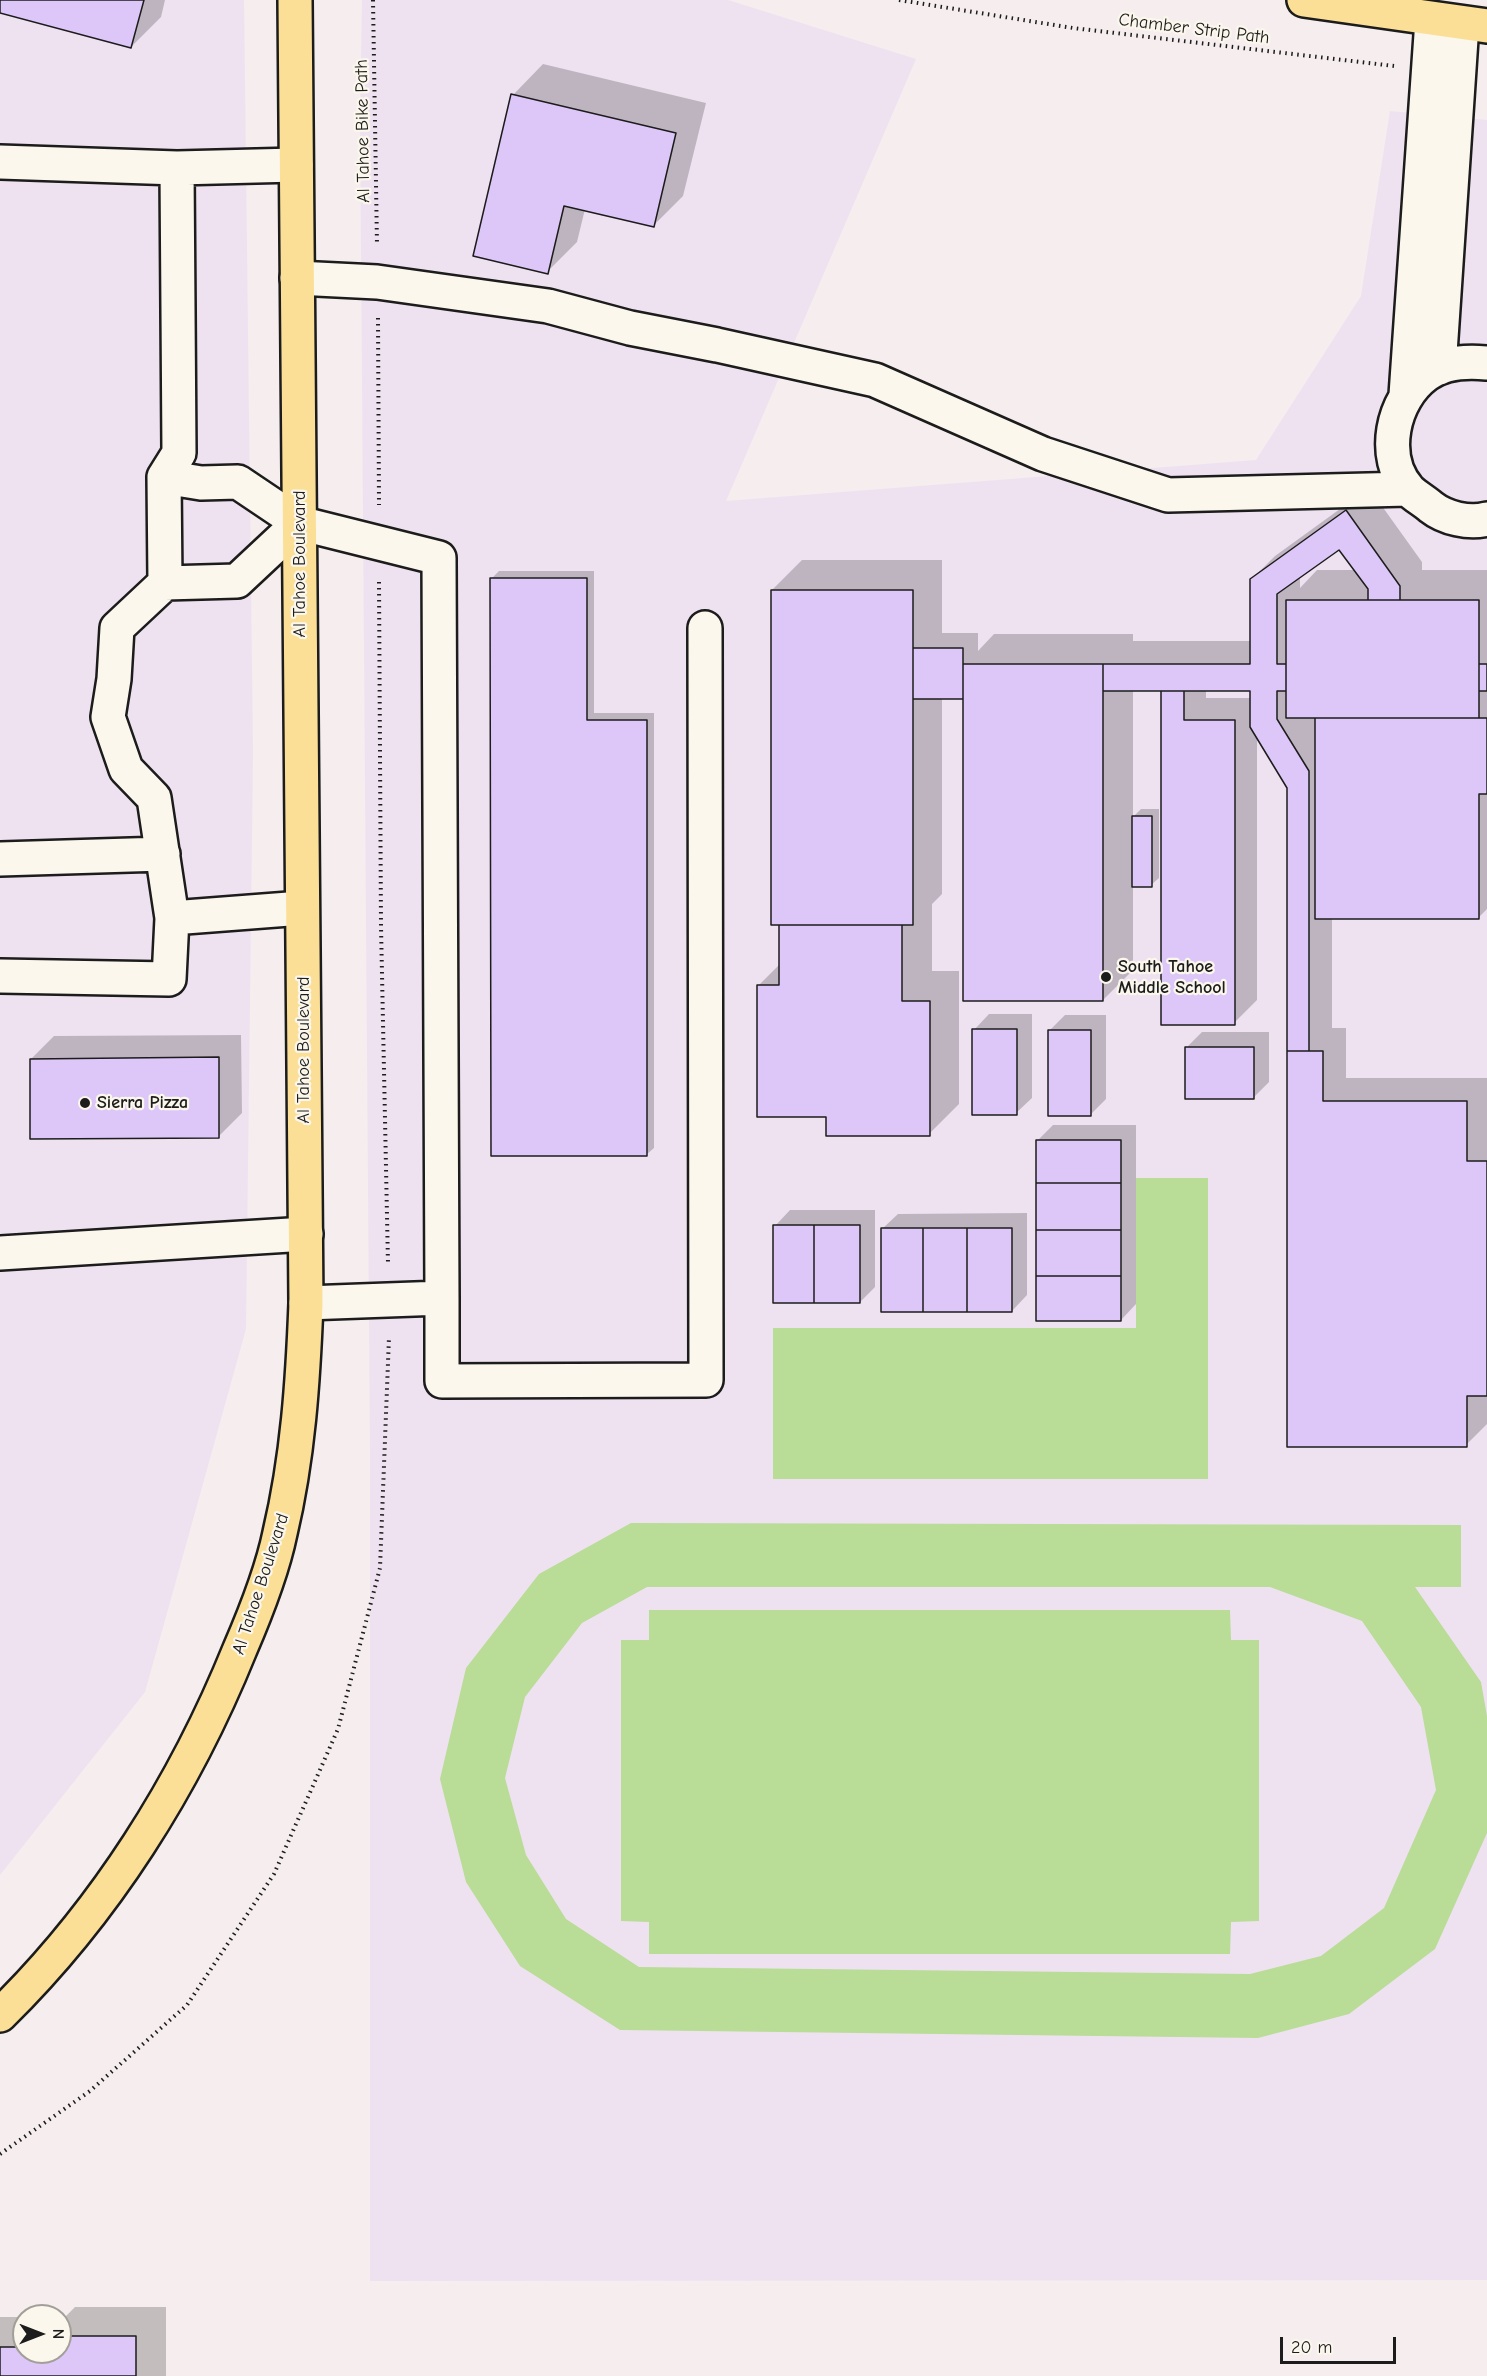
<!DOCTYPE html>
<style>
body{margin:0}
#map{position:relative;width:1487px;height:2376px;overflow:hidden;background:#f5edee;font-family:"Comic Neue",sans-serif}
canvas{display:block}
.north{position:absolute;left:12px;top:2304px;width:60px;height:60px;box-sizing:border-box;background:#fbf7ec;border:2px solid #a29f99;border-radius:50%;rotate:90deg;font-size:16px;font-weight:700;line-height:24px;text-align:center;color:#1c1c1c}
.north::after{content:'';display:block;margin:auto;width:21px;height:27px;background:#1c1c1c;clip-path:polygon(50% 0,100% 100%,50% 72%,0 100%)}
.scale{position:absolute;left:1280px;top:2337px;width:116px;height:27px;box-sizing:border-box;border:3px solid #1c1c1c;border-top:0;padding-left:8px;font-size:18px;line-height:21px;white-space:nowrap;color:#1c1c1c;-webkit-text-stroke:4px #fbf7ec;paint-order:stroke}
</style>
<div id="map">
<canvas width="1487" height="2376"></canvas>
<div class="north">N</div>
<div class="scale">20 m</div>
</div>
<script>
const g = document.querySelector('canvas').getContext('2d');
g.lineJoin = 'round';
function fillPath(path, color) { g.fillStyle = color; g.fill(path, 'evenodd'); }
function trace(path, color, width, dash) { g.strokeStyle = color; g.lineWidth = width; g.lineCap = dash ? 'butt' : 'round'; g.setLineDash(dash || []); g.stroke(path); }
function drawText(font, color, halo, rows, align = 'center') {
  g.font = font + ' "Comic Neue",sans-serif'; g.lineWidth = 4.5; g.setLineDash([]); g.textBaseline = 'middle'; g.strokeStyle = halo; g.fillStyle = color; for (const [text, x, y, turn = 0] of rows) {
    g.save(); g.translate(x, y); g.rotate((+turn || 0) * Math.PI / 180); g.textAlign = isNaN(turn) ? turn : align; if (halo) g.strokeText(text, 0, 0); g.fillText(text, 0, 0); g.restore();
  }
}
const built = new Path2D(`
 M0 0H244L253 752 246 1329 145 1692 0 1875Z
 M362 0H728L916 59 726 501 1256 460 1361 296 1390 111 1487 120V2280L370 2281V1453L360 113Z`);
const green = new Path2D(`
 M1136 1178H1208V1479H773V1328H1136Z
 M631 1523 1461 1525V1587H1415L1481 1682 1487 1716V1833L1435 1949 1349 2014 1258 2038 620 2030 520 1966 466 1882 440 1779 466 1668 539 1574ZM647 1587H1270L1362 1621 1421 1707 1436 1790 1384 1908 1321 1956 1250 1974 639 1967 566 1919 526 1855 505 1778 525 1697 582 1623Z
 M649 1610H1230L1231 1640H1259V1921L1231 1922 1230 1954H649V1922L621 1921V1640H649Z`);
const shadow = new Path2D(`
 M0 0H165L161 17 131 47 0 12Z
 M543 64 706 103 683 196 653 226 585 209 577 242 547 272 513 95Z
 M1369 488 1422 562V570H1487V909L1478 918H1332V1028H1346V1078H1487V1424L1466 1445H1289V788L1257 736V1000L1234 1023 1163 690H1133V817L1141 809H1159V878L1151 885H1133V970L1103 1000 964 697H942V894L932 904V971H959V1104L929 1134 828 1115 759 985 781 963 772 590 802 560H942V633H978V651L994 634H1133V641H1251V580L1275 556ZM1340 548 1356 570H1317L1300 588V576ZM1206 690H1251V698H1206Z
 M499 571H594V713H654V1148L646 1155 492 578Z
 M989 1014H1032V1098L1016 1113 974 1030Z
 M1065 1015H1106V1099L1091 1114 1049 1031Z
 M1202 1032H1269V1082L1254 1097 1186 1048Z
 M241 1035 242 1113 219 1136 31 1059 54 1036Z
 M1053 1125H1136V1304L1121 1320 1038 1140Z
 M790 1210H875V1287L860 1302 775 1226Z
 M1027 1213V1295L1012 1311 882 1229 898 1214Z
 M75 2307H166V2376H0V2317H24V2352H60V2318H64Z`);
const building = new Path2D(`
 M0 0H144L131 48 0 13Z
 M511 94 676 133 654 227 564 206 548 274 473 256Z
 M1346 510 1400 586V600H1368V589L1339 550 1277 594V664H1286V691H1277V719L1309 771V1051H1287V788L1250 727V691H1103V664H1250V579Z
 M490 578H587V720H647V1156H491Z
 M771 590H913V925H771Z
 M1286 600H1479V718H1286Z
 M913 648H963V699H913Z
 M963 664H1103V1001H963Z
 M1479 664H1487V691H1479Z
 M1161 691H1184V720H1235V1025H1161Z
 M1315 718H1487V794H1479V919H1315Z
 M1132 816H1152V887H1132Z
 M779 925H902V1001H930V1136H826V1117H757V985H779Z
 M972 1029H1017V1115H972Z
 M1048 1030H1091V1116H1048Z
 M1185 1047H1254V1099H1185Z
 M1287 1051H1323V1101H1467V1161H1487V1396H1467V1447H1287Z
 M219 1057V1138L30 1139V1059Z
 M1036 1140H1121V1183H1036Z
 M1036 1183H1121V1230H1036Z
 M773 1225H814V1303H773Z
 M814 1225H860V1303H814Z
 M881 1228H923V1312H881Z
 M923 1228H967V1312H923Z
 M967 1228H1012V1312H967Z
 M1036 1230H1121V1276H1036Z
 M1036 1276H1121V1321H1036Z
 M60 2336H136V2376H0V2347H24V2352H60Z`);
const path = new Path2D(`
 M373 0 377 245
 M899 0 1073 28 1394 66
 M378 318 379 505
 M379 582 381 926 388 1264
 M0 2154 90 2091 187 2005 274 1874 338 1729 380 1568 389 1337`);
const minor = new Path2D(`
 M0 162 177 168 296 165
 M297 278 377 282 548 306 630 328 717 345 875 380 1043 454 1168 495 1408 489
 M1487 363C1466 361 1443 362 1426 375 1392 400 1380 457 1409 490 1415 496 1424 501 1431 507 1445 518 1469 524 1487 519
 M1439 368 1462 24
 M1406 395 1432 20
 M164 477 201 483 238 482 299 523 439 558 442 1298 306 1303
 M165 583 237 581 299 523
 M0 859 163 854
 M172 918 302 908
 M0 976 169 979 172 918 154 798 126 769 108 717 114 679 117 628 165 583 164 477 179 453 177 168
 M0 1253 306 1234
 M442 1298V1381L706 1380 705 628`);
const major = new Path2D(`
 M0 2015C105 1912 185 1785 240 1649 256 1612 272 1572 280 1533 298 1457 303 1381 306 1303L295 0`);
const highway = new Path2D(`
 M1304 0 1487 26`);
const markers = [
 [1106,977,6,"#1c1c1c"],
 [85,1103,6,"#1c1c1c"]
];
const streetNames = [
 ["Chamber Strip Path",1194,29,7],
 ["Al Tahoe Bike Path",363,131,-91],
 ["Al Tahoe Boulevard",300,564,-90],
 ["Al Tahoe Boulevard",304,1050,-90],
 ["Al Tahoe Boulevard",261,1584,-72]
];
const poiNames = [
 ["South Tahoe",1118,967],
 ["Middle School",1118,988],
 ["Sierra Pizza",97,1103]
];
fillPath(built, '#eee2f1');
fillPath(green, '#b9dc96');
fillPath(shadow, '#0003');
fillPath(building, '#dcc7f8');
trace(building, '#1c1c1c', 1.5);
trace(minor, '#1c1c1c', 38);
trace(major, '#1c1c1c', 38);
trace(highway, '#1c1c1c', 38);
trace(path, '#1c1c1c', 4, [1.5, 4.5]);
trace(minor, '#fbf7ec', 33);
trace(major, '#fbdf96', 33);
trace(highway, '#fbdf96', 33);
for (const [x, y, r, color] of markers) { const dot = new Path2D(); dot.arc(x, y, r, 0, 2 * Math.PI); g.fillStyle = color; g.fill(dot); trace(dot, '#fbf7ec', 2); }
drawText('18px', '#1c1c1c', '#fbf7ec', streetNames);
drawText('bold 18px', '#1c1c1c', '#fbf7ec', poiNames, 'left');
</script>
